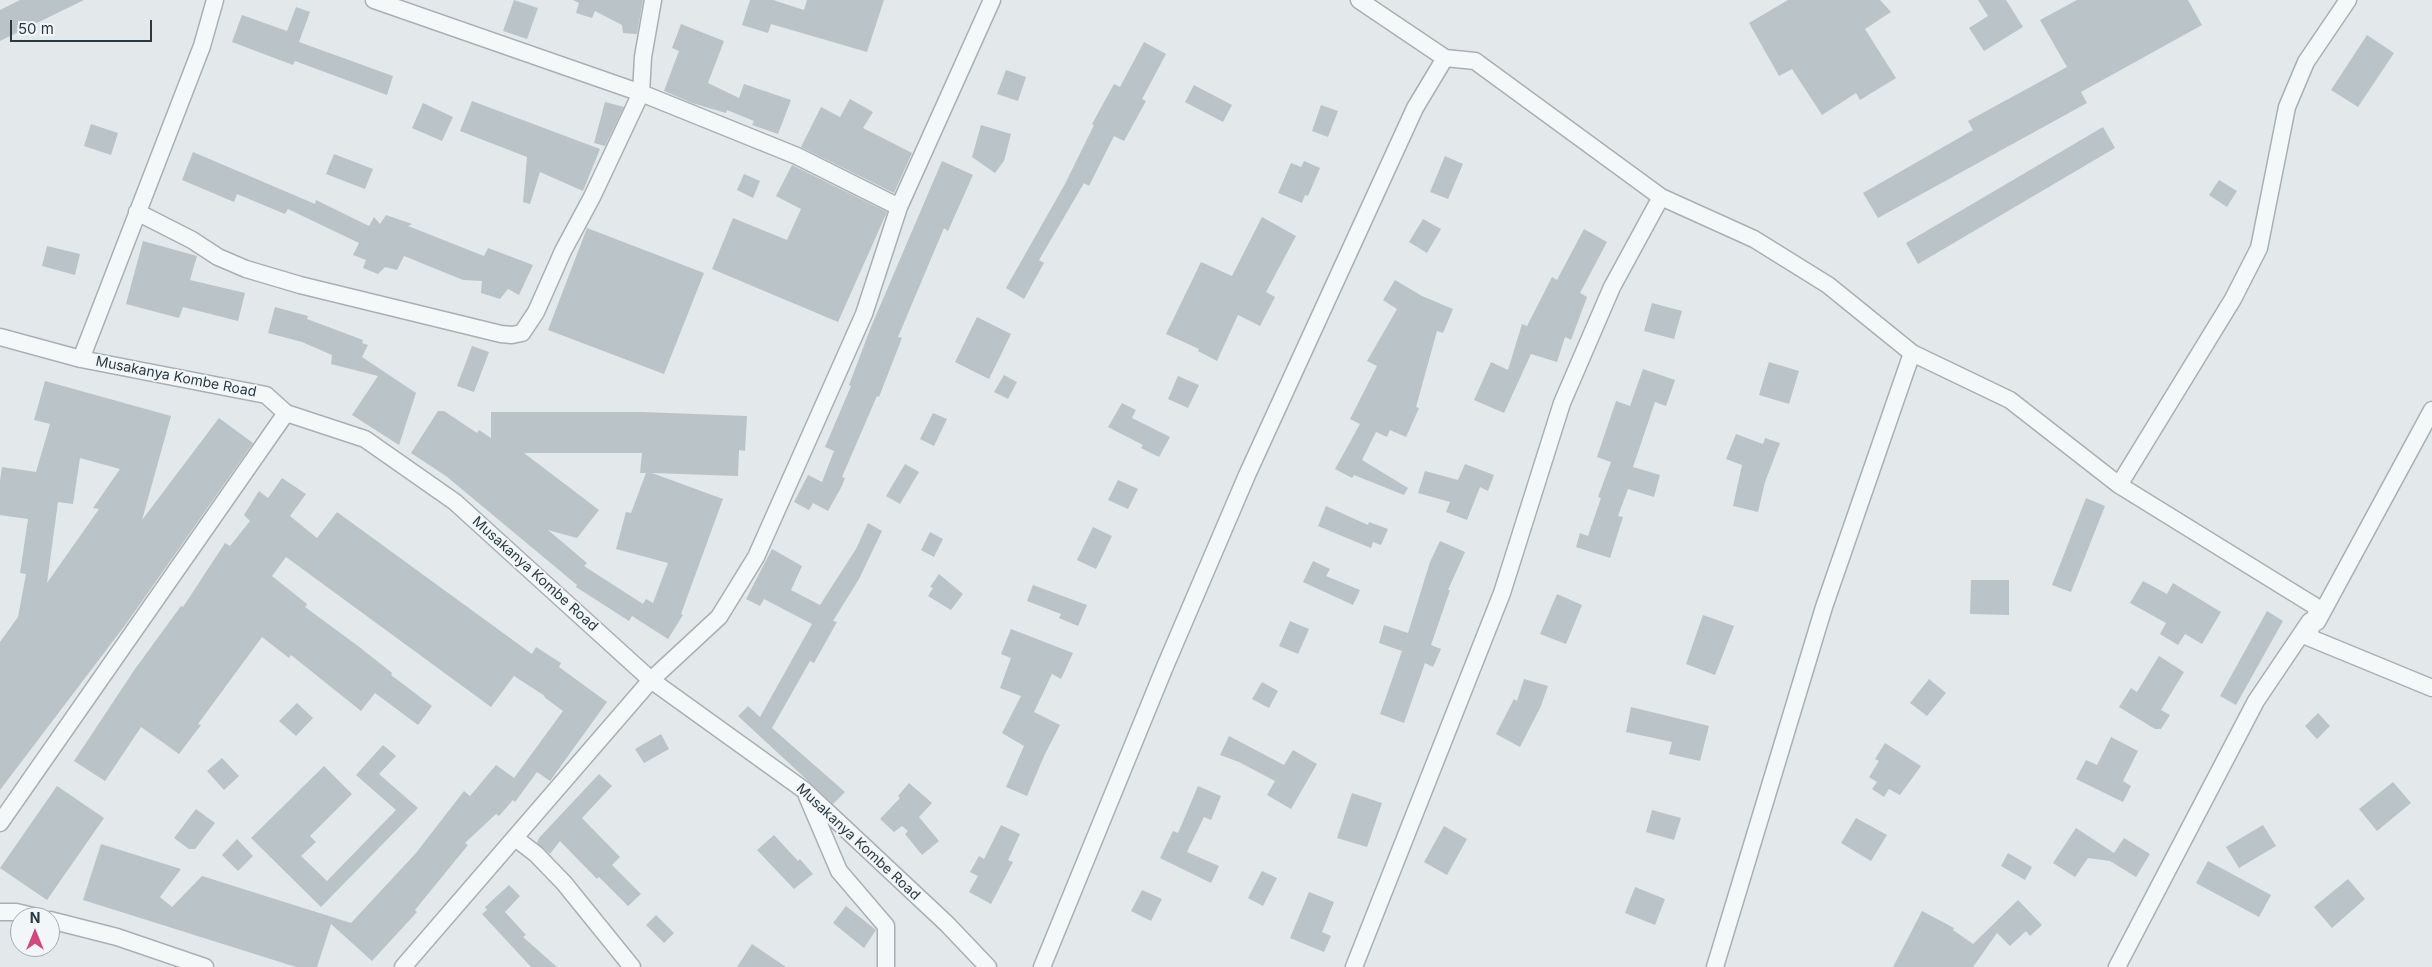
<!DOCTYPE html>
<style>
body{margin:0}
#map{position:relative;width:2432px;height:967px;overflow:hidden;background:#e3e8eb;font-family:Inter,sans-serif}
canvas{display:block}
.north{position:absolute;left:10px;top:907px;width:50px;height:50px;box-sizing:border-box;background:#f2f6f8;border:1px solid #a2abb0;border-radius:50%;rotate:0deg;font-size:14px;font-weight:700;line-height:20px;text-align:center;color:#2a3a43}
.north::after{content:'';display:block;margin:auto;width:18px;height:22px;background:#cf4981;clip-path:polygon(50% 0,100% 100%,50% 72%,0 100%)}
.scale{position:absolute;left:10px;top:20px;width:142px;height:22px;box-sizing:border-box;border:2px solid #2a3a43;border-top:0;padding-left:6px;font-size:15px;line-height:18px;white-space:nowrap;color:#2a3a43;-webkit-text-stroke:4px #f2f6f8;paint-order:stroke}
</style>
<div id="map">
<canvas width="2432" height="967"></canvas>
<div class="north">N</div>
<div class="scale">50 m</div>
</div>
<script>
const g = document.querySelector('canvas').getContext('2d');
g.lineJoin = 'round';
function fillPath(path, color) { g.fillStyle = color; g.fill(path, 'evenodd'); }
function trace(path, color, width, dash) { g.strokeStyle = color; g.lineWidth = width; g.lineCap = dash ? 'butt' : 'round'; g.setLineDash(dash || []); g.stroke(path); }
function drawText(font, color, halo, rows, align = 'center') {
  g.font = font + ' Inter,sans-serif'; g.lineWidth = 4; g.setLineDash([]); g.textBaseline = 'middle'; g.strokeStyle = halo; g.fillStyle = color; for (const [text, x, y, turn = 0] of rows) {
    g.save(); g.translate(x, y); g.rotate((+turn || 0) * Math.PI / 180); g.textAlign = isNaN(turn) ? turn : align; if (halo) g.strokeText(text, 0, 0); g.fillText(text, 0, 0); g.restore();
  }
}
const building = new Path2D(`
 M20 0H84L0 41V10Z
 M514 0 538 8 527 39 503 31Z
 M573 0H643L637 34 623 33 622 25 595 11 592 18 576 13 579 3Z
 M750 0H773L804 10 807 0H884L867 52 771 24 768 33 742 25Z
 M1788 0H1880L1891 12 1865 29 1896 78 1860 100 1856 93 1822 115 1792 69 1779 76 1749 23Z
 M1978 0H2006L2023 27 1984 51 1969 28 1988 16Z
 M2077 0H2188L2202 25 2081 92 2087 103 1878 218 1863 193 1973 130 1968 121 2067 67 2040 20Z
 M296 7 310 12 299 42 393 76 387 95 295 61 293 65 232 42 242 15 287 31Z
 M681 24 724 41 708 83 739 98 744 84 791 100 778 134 752 125 754 121 727 110 726 113 692 103 664 91 679 51 672 48Z
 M2367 35 2394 53 2358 107 2331 90Z
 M1144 42 1166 54 1142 99 1146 101 1124 141 1114 136 1089 186 1084 183 1039 260 1044 263 1024 299 1006 288 1065 184 1094 125 1092 124 1114 84 1120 87Z
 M1006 70 1026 77 1018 101 997 94Z
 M1194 85 1232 105 1223 122 1185 102Z
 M850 99 873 112 863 128 912 153 894 193 801 147 821 107 840 117Z
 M472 101 600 149 583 191 540 172 530 204 523 202 527 157 460 131Z
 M605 102 624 107 605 146 594 143Z
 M423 103 453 117 442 141 412 128Z
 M1321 105 1338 111 1328 137 1312 131Z
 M91 124 118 133 111 155 84 146Z
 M981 125 1011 134 1004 161 995 173 972 157Z
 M2103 127 2115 148 1918 264 1906 243Z
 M193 152 315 204 316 200 369 226 374 217 380 224 386 215 412 224 408 226 484 256 488 248 533 265 519 295 508 289 500 299 481 293 482 281 463 280 404 256 397 270 385 267 378 274 363 268 366 260 353 255 359 243 288 209 285 214 237 194 234 202 182 180Z
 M334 154 373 169 365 189 326 174Z
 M1445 156 1463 164 1448 199 1430 192Z
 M942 161 973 175 948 231 944 228 898 337 902 338 879 397 877 396 842 477 845 478 842 486 828 511 813 503 809 510 794 502 808 475 822 482 834 451 825 447 851 386 849 385 871 327Z
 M1304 161 1320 168 1308 196 1305 195 1302 203 1278 193 1291 163 1301 167Z
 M792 165 887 212 838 322 712 269 733 218 787 240 801 209 776 196Z
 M744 174 760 181 753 198 737 190Z
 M2219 180 2237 191 2227 207 2209 195Z
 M1262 217 1296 236 1266 292 1275 297 1260 326 1238 315 1217 361 1198 351 1199 349 1166 334 1201 262 1232 276Z
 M1423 219 1441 229 1427 253 1409 242Z
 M587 228 704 273 664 374 548 330Z
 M1584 229 1607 242 1580 293 1587 297 1571 340 1565 337 1557 362 1531 354 1504 413 1474 400 1491 362 1508 370 1522 324 1527 326 1552 277 1557 280Z
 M143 241 197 256 190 280 245 293 238 321 183 307 179 318 126 304Z
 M47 246 80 254 75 275 42 266Z
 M1395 280 1422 296 1453 309 1443 333 1437 331 1416 407 1419 408 1406 437 1390 430 1387 437 1376 432 1362 460 1408 488 1404 495 1354 475 1352 478 1335 469 1360 424 1350 419 1377 366 1367 361 1397 309 1383 300Z
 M1652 303 1682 311 1674 339 1644 331Z
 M275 307 308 316 307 319 363 340 362 343 368 345 362 357 416 393 399 445 352 415 378 376 331 364 332 355 302 342 268 333Z
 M977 317 1011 334 989 379 955 362Z
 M472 346 489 352 474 392 457 386Z
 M1769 362 1799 371 1789 404 1759 395Z
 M1643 369 1675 380 1666 406 1655 402 1633 467 1660 475 1654 497 1628 489 1618 516 1623 517 1610 558 1576 547 1580 533 1588 536 1601 498 1598 497 1611 462 1597 457 1616 401 1630 406Z
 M1004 375 1017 382 1008 399 994 392Z
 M1178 376 1199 385 1188 408 1168 399Z
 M45 381 171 416 142 520 219 418 253 443 126 624 0 790V642L18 617 26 574 20 573 28 519 0 515V481L2 467 36 472 50 424 34 420ZM80 458 120 469 93 508 99 509 47 583 58 502 73 504Z
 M1122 403 1136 410 1132 418 1170 437 1159 457 1141 448 1143 445 1108 427Z
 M438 411H444L477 433 479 430 491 438V412H642L747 416 745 451 739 450 738 476 652 473 723 499 681 614 683 615 668 639 632 616 629 621 576 587 577 585 446 476 411 453ZM524 453H642L640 473H646L631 513 626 512 616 549 668 563 653 603 646 599 643 604 584 566 587 563 548 530 577 538 599 510Z
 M933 413 947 419 934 446 920 439Z
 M1736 434 1763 444 1765 438 1780 443 1765 482 1758 512 1733 506 1742 465 1726 459Z
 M905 464 919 472 900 504 886 496Z
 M1465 464 1494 475 1488 491 1480 487 1467 520 1446 512 1450 502 1418 493 1425 471 1458 480Z
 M282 478 306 494 290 516 317 538 337 512 532 654 536 647 561 663 559 667 607 702 550 781 537 772 515 802 513 800 499 816 496 814 465 843 468 845 415 910 417 912 372 961 331 924 317 967H296L83 900 101 844 181 869 160 897 172 907 202 876 351 923 416 853 464 791 470 796 496 765 514 778 563 711 544 697 545 696 514 676 491 707 286 557 272 576 307 604 305 607 358 646 392 673 391 675 432 706 418 725 375 693 361 711 291 655 289 658 262 637 198 724 201 725 179 754 141 727 105 781 74 761 135 669 181 606 183 607 225 543 230 546 250 521 244 515 259 491 268 498Z
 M1118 480 1138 489 1128 509 1108 500Z
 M2086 498 2105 506 2071 592 2052 585Z
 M1326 506 1368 525 1369 522 1388 529 1381 545 1373 542 1371 548 1318 526Z
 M868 523 882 531 859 579 833 621 837 622 814 663 810 661 772 728 845 792 833 804 738 716 748 706 760 717 812 624 764 599 760 606 746 599 772 549 802 566 791 590 820 605 856 549Z
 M1093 527 1112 536 1096 569 1077 560Z
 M930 532 943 539 934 557 921 550Z
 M1440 541 1465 552 1448 590H1450L1431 645 1441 649 1433 667 1425 663 1404 723 1380 714 1402 651 1379 643 1384 625 1408 633 1430 562Z
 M1313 561 1330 569 1326 576 1360 590 1353 605 1303 582Z
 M939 574 963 594 951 610 928 596 933 588 930 587Z
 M1971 580H2009V615L1970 614Z
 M2143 581 2167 594 2173 583 2221 612 2202 644 2185 634 2178 645 2160 634 2166 623 2130 603Z
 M1033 585 1087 605 1078 626 1059 618 1061 614 1027 601Z
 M1557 594 1582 605 1566 644 1540 634Z
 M2267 611 2283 621 2236 705 2220 696Z
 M1703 615 1734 626 1715 675 1686 664Z
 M1290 621 1309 629 1298 654 1279 646Z
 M1011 629 1073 653 1061 679 1052 674 1034 712 1060 725 1044 756 1027 796 1006 787 1024 746 1002 733 1021 696 1000 688 1011 658 1001 654Z
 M2159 656 2184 672 2161 710 2170 715 2161 729H2155L2119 707 2131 688 2137 692Z
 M1524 679 1548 686 1541 706 1520 747 1496 734 1514 699 1517 701Z
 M1929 679 1946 693 1927 716 1910 703Z
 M1262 682 1278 691 1269 708 1252 699Z
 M297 703 313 718 296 736 279 721Z
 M1631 707 1709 726 1700 761 1669 754 1672 742 1626 732Z
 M2318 713 2330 726 2317 739 2305 726Z
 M661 734 669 749 644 763 635 749Z
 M1229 736 1284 765 1293 750 1317 764 1291 809 1267 795 1275 781 1239 762 1220 755Z
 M2111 737 2138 751 2123 781 2131 786 2123 802 2076 779 2086 760 2097 765Z
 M1885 743 1921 766 1900 795 1889 789 1884 797 1872 789 1877 782 1869 777 1879 761 1875 759Z
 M383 745 396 756 379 774 418 808 321 907 251 838 324 766 352 794 310 836 316 842 301 856 327 881 396 810 356 775Z
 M222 758 239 776 224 790 207 771Z
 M599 774 612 786 582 818 620 857 612 865 641 894 628 906 599 877 597 879 560 841 550 854 537 843 539 838Z
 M2393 782 2411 803 2377 831 2359 809Z
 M909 783 932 803 919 817 939 841 922 855 905 834 908 831 902 826 894 832 880 819 900 798 898 796Z
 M57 786 104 818 47 900 0 868Z
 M1198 786 1221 796 1211 820 1204 817 1187 852 1219 866 1211 883 1160 858 1173 831 1178 833Z
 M1352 793 1382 803 1367 847 1337 838Z
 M196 809 215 823 195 849H189L174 838Z
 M1652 810 1681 818 1674 840 1646 832Z
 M1856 818 1887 835 1871 861 1841 843Z
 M1001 825 1020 834 1008 860 1013 862 991 904 969 892 978 876 970 872 979 856 984 859Z
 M2263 825 2276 846 2239 868 2226 847Z
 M1444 826 1467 839 1447 875 1424 862Z
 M2076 828 2114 853 2124 838 2150 854 2136 877 2110 861 2088 858 2075 877 2053 863Z
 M774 835 798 861 800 859 813 874 794 889 757 850Z
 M237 839 253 856 238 871 222 855Z
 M2008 853 2032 867 2025 880 2001 866Z
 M2208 861 2271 895 2259 917 2196 883Z
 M1262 871 1277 878 1263 906 1248 898Z
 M2348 879 2365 899 2332 928 2314 907Z
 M509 885 520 896 505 912 526 935 523 937 557 967H531L482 914 487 910 485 907Z
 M1635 887 1665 899 1655 925 1625 913Z
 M1142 890 1162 899 1151 921 1131 911Z
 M1309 892 1334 902 1322 932 1331 936 1324 952 1290 938Z
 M2018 900 2042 925 2030 936 2026 931 2010 946 1997 933 1973 967H1893L1922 911 1954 928 1953 930 1973 944Z
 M846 906 876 930 864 948 833 923Z
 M656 915 674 933 664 943 646 925Z
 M752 944 786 967H737Z`);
const street = new Path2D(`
 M374 0 641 93 797 156 899 207
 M1359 0 1445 58 1475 61 1661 197 1754 239 1828 285 1912 353 2010 400 2119 485 2318 608 2308 637 2432 688
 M137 212 192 240 218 257 246 269 300 285 501 334 512 335 522 333 536 312 563 251 592 197 641 93 643 57 653 0
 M0 337 81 359 266 395 286 413 365 439 455 502 651 680 804 790 947 924 988 967
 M81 359 202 46 215 0
 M2119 485 2233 299 2259 248 2287 107 2306 62 2348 0
 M2317 622 2432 410
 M807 796 839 871 886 926V967
 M0 823 286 413
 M515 838 536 854 564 883 632 967
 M0 912H16L37 917
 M50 920 117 937 205 967
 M403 967 651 680 719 617 756 557 864 314 899 207 992 0
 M1042 967 1164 669 1247 475 1415 108 1445 58
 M1354 967 1502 593 1562 403 1612 287 1661 197
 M1715 967 1824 607 1912 353
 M2117 967 2256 701 2310 621`);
const streetNames = [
 ["Musakanya Kombe Road",176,377,11],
 ["Musakanya Kombe Road",535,574,42],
 ["Musakanya Kombe Road",858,842,43]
];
fillPath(building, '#bac3c8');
trace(street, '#a8b0b5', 19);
trace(street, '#f5f8f9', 16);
drawText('14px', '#2a3a43', '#f2f6f8', streetNames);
</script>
